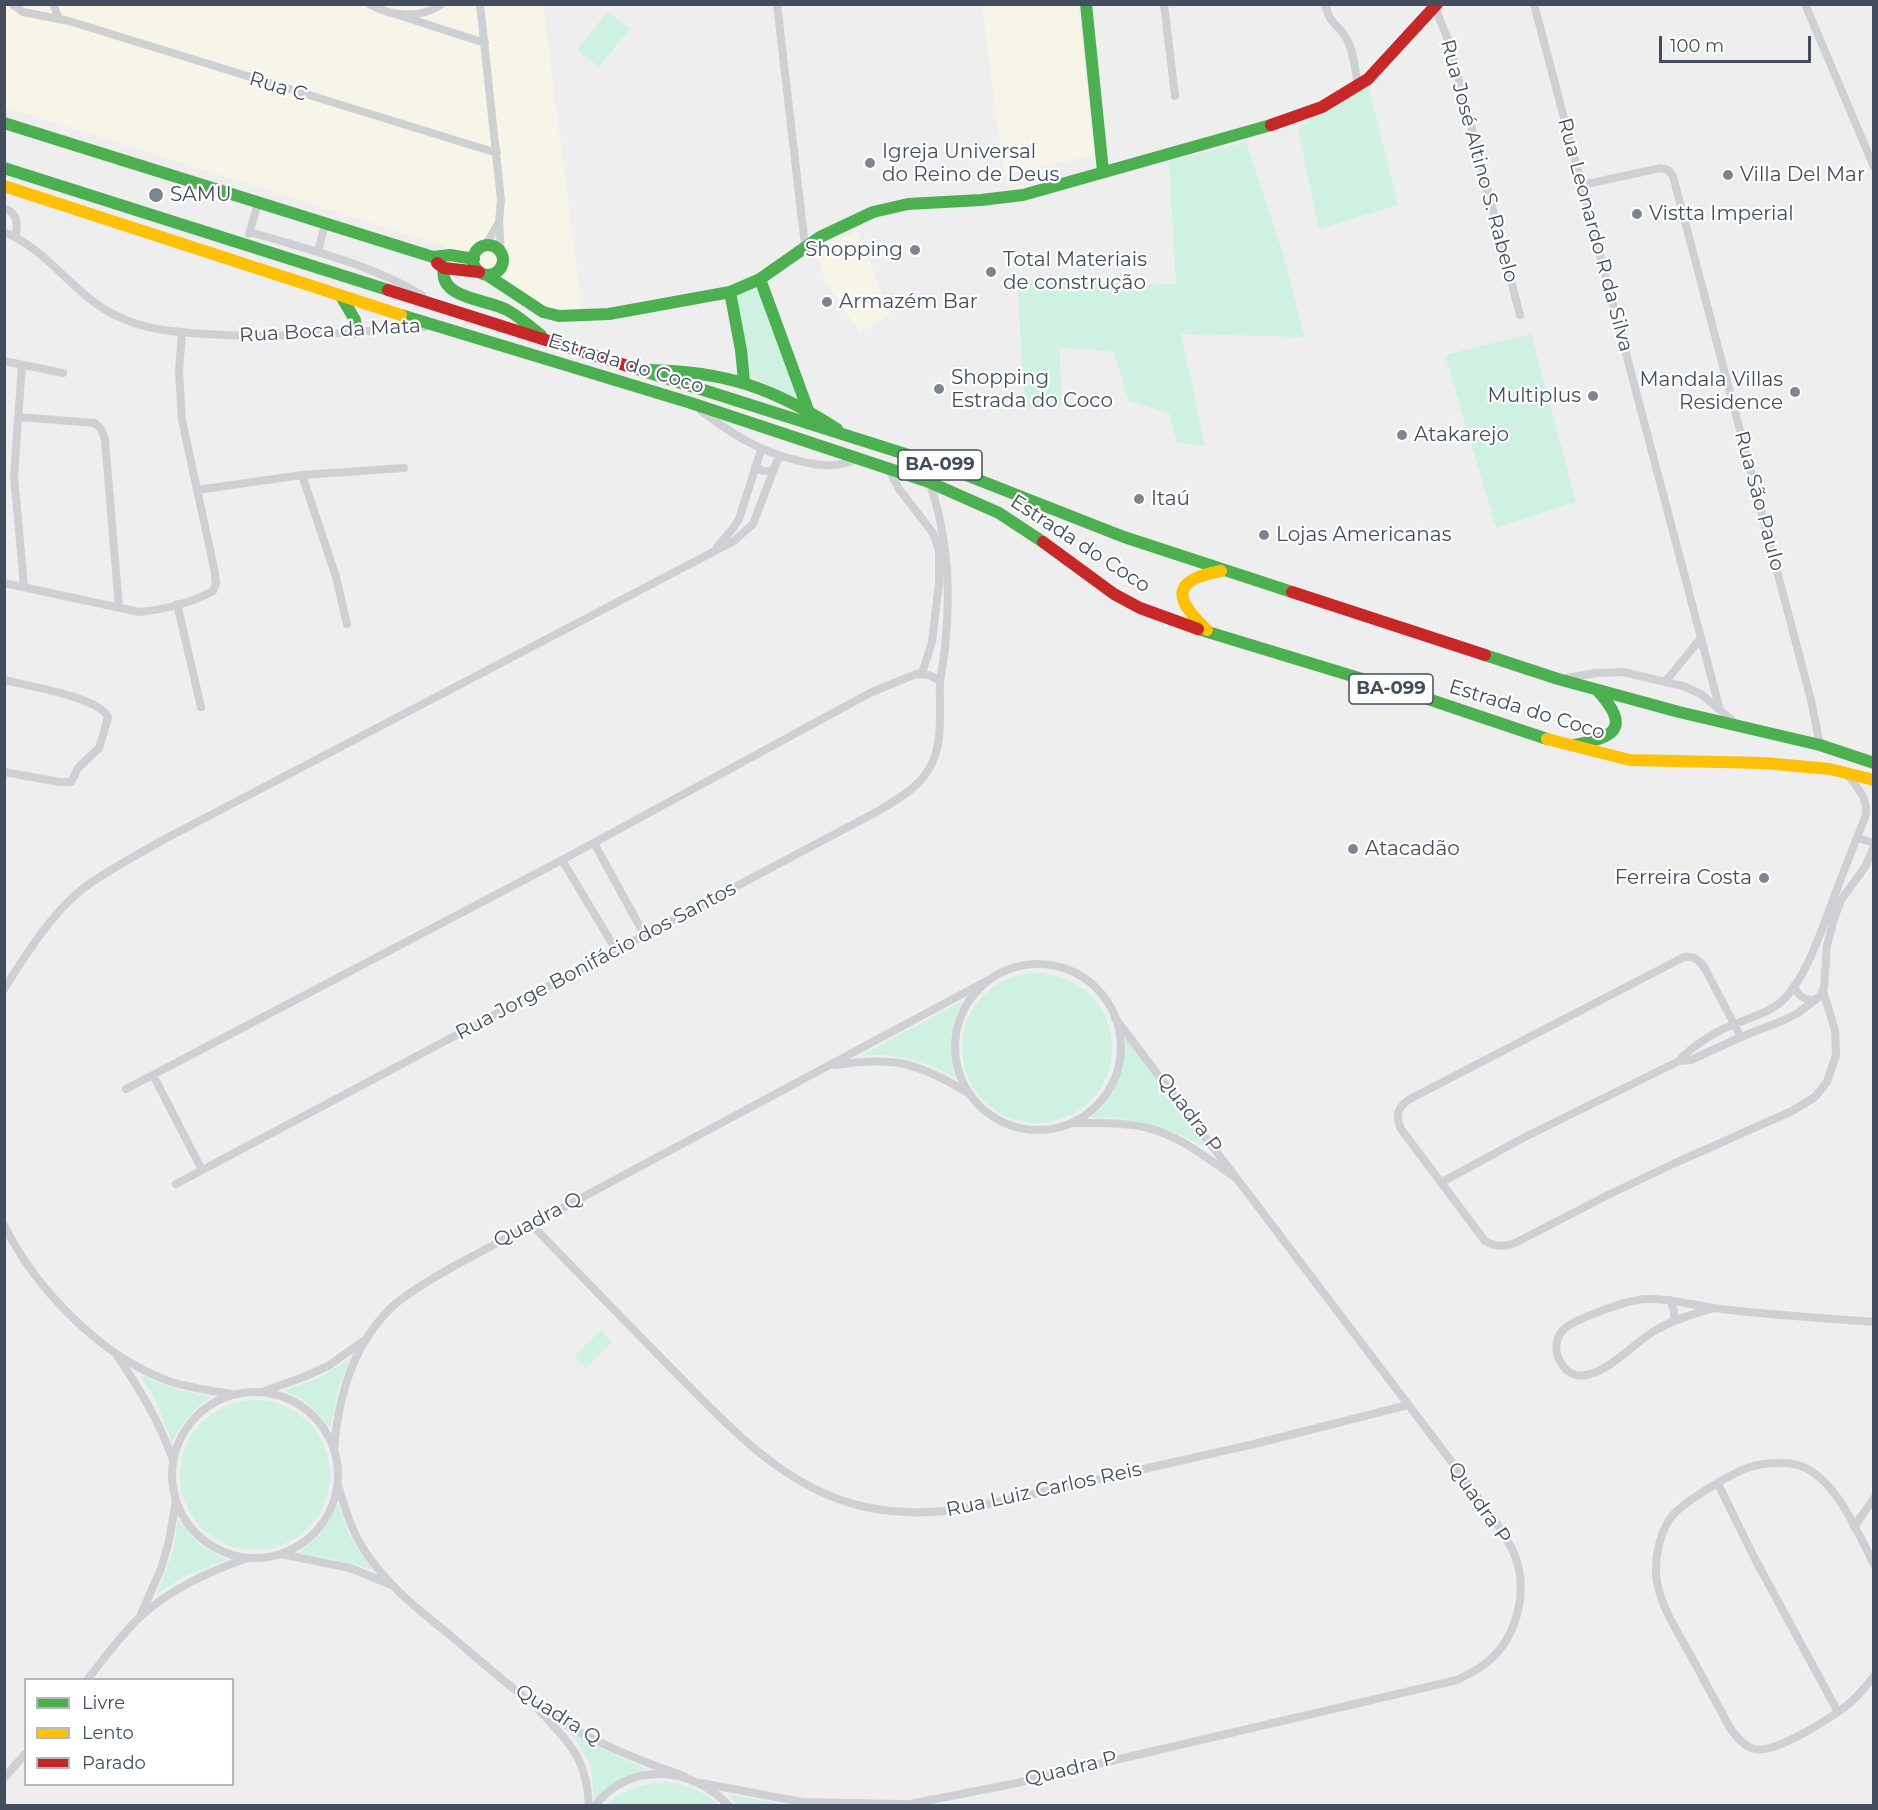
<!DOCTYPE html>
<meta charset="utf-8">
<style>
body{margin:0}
#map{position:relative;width:1878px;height:1810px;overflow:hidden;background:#efeeee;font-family:Montserrat,sans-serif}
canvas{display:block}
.frame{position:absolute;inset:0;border:6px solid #434d5d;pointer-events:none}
.legend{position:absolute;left:24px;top:1678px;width:210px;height:108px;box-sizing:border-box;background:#fff;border:2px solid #b4b8be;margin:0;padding:8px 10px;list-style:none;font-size:18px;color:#434d5d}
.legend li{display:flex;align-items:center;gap:12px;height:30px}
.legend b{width:30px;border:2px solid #b4b8be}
.scale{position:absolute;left:1659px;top:36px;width:152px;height:27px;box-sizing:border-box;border:3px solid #434d5d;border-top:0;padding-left:8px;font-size:18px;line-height:21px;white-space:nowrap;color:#434d5d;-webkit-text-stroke:4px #fff;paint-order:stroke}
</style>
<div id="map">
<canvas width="1878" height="1810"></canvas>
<div class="frame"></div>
<ul class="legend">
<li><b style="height:8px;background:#4caf50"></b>Livre</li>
<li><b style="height:8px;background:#ffc107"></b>Lento</li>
<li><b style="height:8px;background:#c62828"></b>Parado</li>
</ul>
<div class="scale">100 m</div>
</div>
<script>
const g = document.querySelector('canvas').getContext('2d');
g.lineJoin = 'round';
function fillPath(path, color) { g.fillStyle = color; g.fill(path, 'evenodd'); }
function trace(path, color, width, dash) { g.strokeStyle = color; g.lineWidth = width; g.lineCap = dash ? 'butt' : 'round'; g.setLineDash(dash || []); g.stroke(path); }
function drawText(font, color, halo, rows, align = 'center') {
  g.font = font + ' Montserrat,sans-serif'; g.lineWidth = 4.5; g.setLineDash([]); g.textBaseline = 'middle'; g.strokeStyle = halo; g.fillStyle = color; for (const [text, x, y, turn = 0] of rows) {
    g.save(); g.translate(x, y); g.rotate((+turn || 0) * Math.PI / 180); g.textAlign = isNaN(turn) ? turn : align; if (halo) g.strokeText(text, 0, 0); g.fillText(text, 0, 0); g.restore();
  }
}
const commercial = new Path2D(`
 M5 5H543L582 311 545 308 444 246 5 107Z
 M982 5H1078L1094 155 1004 175Z
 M857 231 890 314 860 333 825 281 816 251Z`);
const green = new Path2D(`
 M608 11 630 29 599 67 577 50Z
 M1368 85 1398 205 1319 229 1298 128Z
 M1246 142 1283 254 1304 337 1181 334 1205 446 1176 442 1169 413 1128 401 1114 351 1060 348 1061 406 1025 409 1017 279 1142 285 1176 284 1169 161Z
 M759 285 798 391 792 396 750 376 735 294Z
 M1531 334 1576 502 1496 528 1445 355Z
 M962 1048a75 75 0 1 1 150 0a75 75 0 1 1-150 0Z
 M964 1000C949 1025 947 1050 956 1078 926 1061 896 1053 862 1055Z
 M1125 1037 1211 1150C1173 1130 1134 1115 1090 1118 1116 1097 1127 1070 1125 1037Z
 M601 1330 612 1342 586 1368 574 1356Z
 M351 1358 339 1387 330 1428 308 1403 284 1391 321 1377Z
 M140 1375 178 1390 211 1397C193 1409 181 1423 172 1442L157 1403Z
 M180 1475a75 75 0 1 1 150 0a75 75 0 1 1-150 0Z
 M338 1504 350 1536 372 1570 334 1559 299 1553 323 1532Z
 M178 1520 200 1545 227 1560 185 1576 157 1594 173 1551Z
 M572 1733 600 1748 648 1770 621 1779 595 1800 590 1764Z
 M666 1782C685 1785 704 1790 718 1805H606C624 1789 642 1784 666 1782Z
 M728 1795 790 1805H737Z`);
const street = new Path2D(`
 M12 4 23 12 69 21 497 153
 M53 4 59 19
 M369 4C392 17 420 19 442 4
 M480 4 501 200 499 222 501 253
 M777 4 805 246
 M1164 4 1175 96
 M1325 4C1330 24 1335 22 1345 36 1354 50 1355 70 1358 87
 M1534 4 1720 710
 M1805 4 1874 167
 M1435 7 1448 40 1465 102 1520 315
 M395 14 485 43
 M1582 185 1661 168 1668 170 1673 176 1811 700 1820 745
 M4 208C19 214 17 223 16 236
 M4 232C48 249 74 296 117 316 145 330 176 332 206 334 280 339 352 332 425 327
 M250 232C306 249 374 265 423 296
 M249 234 258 203
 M485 246 499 222
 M318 252 325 224
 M4 361 63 373
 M22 366 14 475 24 587
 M701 411C734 435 758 451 799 461 821 466 838 469 858 458
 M19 417 95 423 101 429 105 439 119 607
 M755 467 763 471H773
 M888 468 899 489 933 533 939 551V583L932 642 922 673
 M302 475 336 577 347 624
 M197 490 302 475 404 468
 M717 547 734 527 739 519 761 450
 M4 583 139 612C163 610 192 603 213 591L216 583 214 568 182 420 179 371 182 333
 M177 604 201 707
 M1566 678 1596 673 1623 672 1683 686 1701 694 1734 722
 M4 680C25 685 103 698 108 718L99 748 78 768 71 782H60L4 772
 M1665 682 1701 638
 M1857 838 1874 843
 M594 843 644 934
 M562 860 616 950
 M955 1047a83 83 0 1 1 166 0a83 83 0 1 1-166 0Z
 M1794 986C1798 996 1804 1000 1815 1000
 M4 989C27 953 49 917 81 890 105 871 134 857 161 841L734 541 753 524 779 456
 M1741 1037 1704 967C1698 959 1694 956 1684 957L1408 1100C1397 1109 1395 1115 1401 1129L1485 1241C1497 1247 1503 1247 1515 1243L1608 1195 1673 1164 1792 1111 1815 1097 1827 1082 1836 1055 1835 1030 1823 991
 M1679 1061C1691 1046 1721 1028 1740 1022 1754 1016 1768 1013 1781 1002 1805 981 1823 927 1834 897 1844 870 1855 843 1866 815 1868 798 1858 789 1848 775
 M835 1065C895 1056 919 1063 970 1094
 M153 1075 202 1170
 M126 1089 562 860 870 693 916 674 929 675 940 681
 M1074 1123C1099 1123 1124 1122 1148 1128 1180 1136 1207 1158 1233 1176
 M1442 1182 1525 1137 1679 1061 1691 1060 1741 1037 1784 1020 1798 1013 1820 996 1824 988 1827 945 1834 919 1841 900 1865 867 1874 847
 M176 1184 880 810C901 797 923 785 933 761 943 738 939 708 940 684 941 672 944 659 945 647 951 592 948 537 930 484
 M531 1224C578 1273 626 1322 674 1371 721 1418 769 1472 833 1497 879 1516 928 1515 976 1507L1254 1444 1408 1405
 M4 1225C35 1288 101 1357 169 1381 189 1388 210 1391 232 1394
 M1670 1300 1674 1311V1321
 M1714 1308C1693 1314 1673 1320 1654 1331 1632 1345 1611 1370 1586 1375 1572 1378 1563 1369 1558 1357 1555 1349 1556 1339 1562 1331 1573 1319 1630 1299 1646 1299 1670 1298 1691 1305 1714 1308 1767 1315 1821 1318 1874 1322
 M118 1357C141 1391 159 1421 173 1460
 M262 1392 306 1376 328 1366 362 1342
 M172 1475a83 83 0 1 1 166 0a83 83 0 1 1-166 0Z
 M334 1450C338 1396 353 1343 394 1305 413 1289 435 1277 456 1265L994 977
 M1718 1484 1755 1559 1838 1712
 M338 1485C345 1509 352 1532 366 1553 390 1588 418 1609 451 1636 477 1658 504 1682 532 1703 578 1736 632 1758 684 1776
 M1854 1527 1874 1498
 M281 1554 350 1568 389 1584
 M1874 1564C1857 1532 1835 1476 1798 1465 1785 1461 1767 1463 1753 1466 1733 1472 1680 1503 1669 1520 1660 1535 1656 1554 1656 1572 1657 1602 1677 1630 1691 1656 1704 1680 1717 1704 1730 1728 1736 1736 1743 1746 1754 1749 1774 1755 1837 1715 1852 1701 1860 1694 1867 1685 1874 1676
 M141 1614 161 1569 169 1541 176 1500
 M87 1680C104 1659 122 1633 142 1615 173 1588 209 1571 248 1558
 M539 1710C570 1744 587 1758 589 1806
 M4 1778 26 1753
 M701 1783 802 1802 904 1804
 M595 1806C629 1760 694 1767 729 1806
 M900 1806 1017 1783 1457 1680C1469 1674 1482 1668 1492 1658 1518 1633 1528 1589 1515 1556 1505 1532 1488 1511 1473 1490L1115 1018`);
const fast = new Path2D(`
 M1086 4 1103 171
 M4 123 433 257 450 255 474 259
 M4 168 388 290
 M473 260a15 15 0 1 1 30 0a15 15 0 1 1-30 0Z
 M444 268C438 299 487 299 507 310 519 316 530 327 541 335
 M487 275 543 312 559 316 609 314 730 292 760 279 820 237 873 212 908 204 981 200 1023 195 1271 125
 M760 279 808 410
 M730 292 741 350 744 381
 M341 296 355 320 357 332
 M401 315 691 403 929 482 999 513 1043 542
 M634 368 943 466 1124 537 1292 592
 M648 370C725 371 773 388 837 429
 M1198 629 1428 699 1547 739
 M1485 655 1558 679 1679 712 1820 745 1874 763
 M1575 745C1617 737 1630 727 1598 691`);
const slow = new Path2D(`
 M4 186 401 315
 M1207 630C1173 598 1171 580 1221 571
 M1547 739 1630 760 1764 763 1830 769 1874 780`);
const jam = new Path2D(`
 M1271 125 1322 107 1368 79 1437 4
 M437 263 444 268 479 272
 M388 290 634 368
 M1043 542 1114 594 1140 608 1198 629
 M1292 592 1485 655`);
const markers = [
 [870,163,6,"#7f8590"],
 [1728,175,6,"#7f8590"],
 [156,195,8,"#7f8590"],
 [1637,214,6,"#7f8590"],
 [915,250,6,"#7f8590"],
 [991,272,6,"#7f8590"],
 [827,302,6,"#7f8590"],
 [939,389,6,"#7f8590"],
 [1795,392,6,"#7f8590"],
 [1593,396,6,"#7f8590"],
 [1402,435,6,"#7f8590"],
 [1139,499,6,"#7f8590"],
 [1264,535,6,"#7f8590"],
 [1353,849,6,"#7f8590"],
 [1764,878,6,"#7f8590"]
];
const shields = [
 [940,465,84],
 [1391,689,84]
];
const shieldNames = [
 ["BA-099",940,465],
 ["BA-099",1391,689]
];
const streetNames = [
 ["Rua C",278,87,17],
 ["Rua José Altino S. Rabelo",1479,161,75],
 ["Rua Leonardo R da Silva",1595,235,75],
 ["Rua Boca da Mata",330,331,-3],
 ["Estrada do Coco",626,364,17],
 ["Rua São Paulo",1759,501,75],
 ["Estrada do Coco",1080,544,33],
 ["Estrada do Coco",1527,710,17],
 ["Rua Jorge Bonifácio dos Santos",596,961,-28],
 ["Quadra P",1189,1113,53],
 ["Quadra Q",538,1220,-28],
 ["Rua Luiz Carlos Reis",1044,1490,-12],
 ["Quadra P",1479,1503,55],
 ["Quadra Q",558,1715,32],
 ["Quadra P",1071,1769,-14]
];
const poiNames = [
 ["Igreja Universal",882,152],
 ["do Reino de Deus",882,175],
 ["Villa Del Mar",1740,175],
 ["SAMU",170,195],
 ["Vistta Imperial",1649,214],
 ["Shopping",903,250,"right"],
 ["Total Materiais",1003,260],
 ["de construção",1003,283],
 ["Armazém Bar",839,302],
 ["Shopping",951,378],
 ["Estrada do Coco",951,401],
 ["Mandala Villas",1783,380,"right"],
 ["Residence",1783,403,"right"],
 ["Multiplus",1581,396,"right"],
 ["Atakarejo",1414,435],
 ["Itaú",1151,499],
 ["Lojas Americanas",1276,535],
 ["Atacadão",1365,849],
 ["Ferreira Costa",1752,878,"right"]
];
fillPath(commercial, '#f7f5e8');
fillPath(green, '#cff1e1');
trace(street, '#ced0d4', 8);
trace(fast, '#4caf50', 12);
trace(slow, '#ffc107', 12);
trace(jam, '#c62828', 12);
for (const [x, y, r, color] of markers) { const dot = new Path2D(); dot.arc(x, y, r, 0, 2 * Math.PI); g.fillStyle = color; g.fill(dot); trace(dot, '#fff', 2); }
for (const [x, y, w] of shields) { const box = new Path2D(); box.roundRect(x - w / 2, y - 15, w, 30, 4.5); g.fillStyle = '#fff'; g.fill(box); trace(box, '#434d5d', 1.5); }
drawText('bold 18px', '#434d5d', null, shieldNames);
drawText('20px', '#434d5d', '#fff', streetNames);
drawText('20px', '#434d5d', '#fff', poiNames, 'left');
</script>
